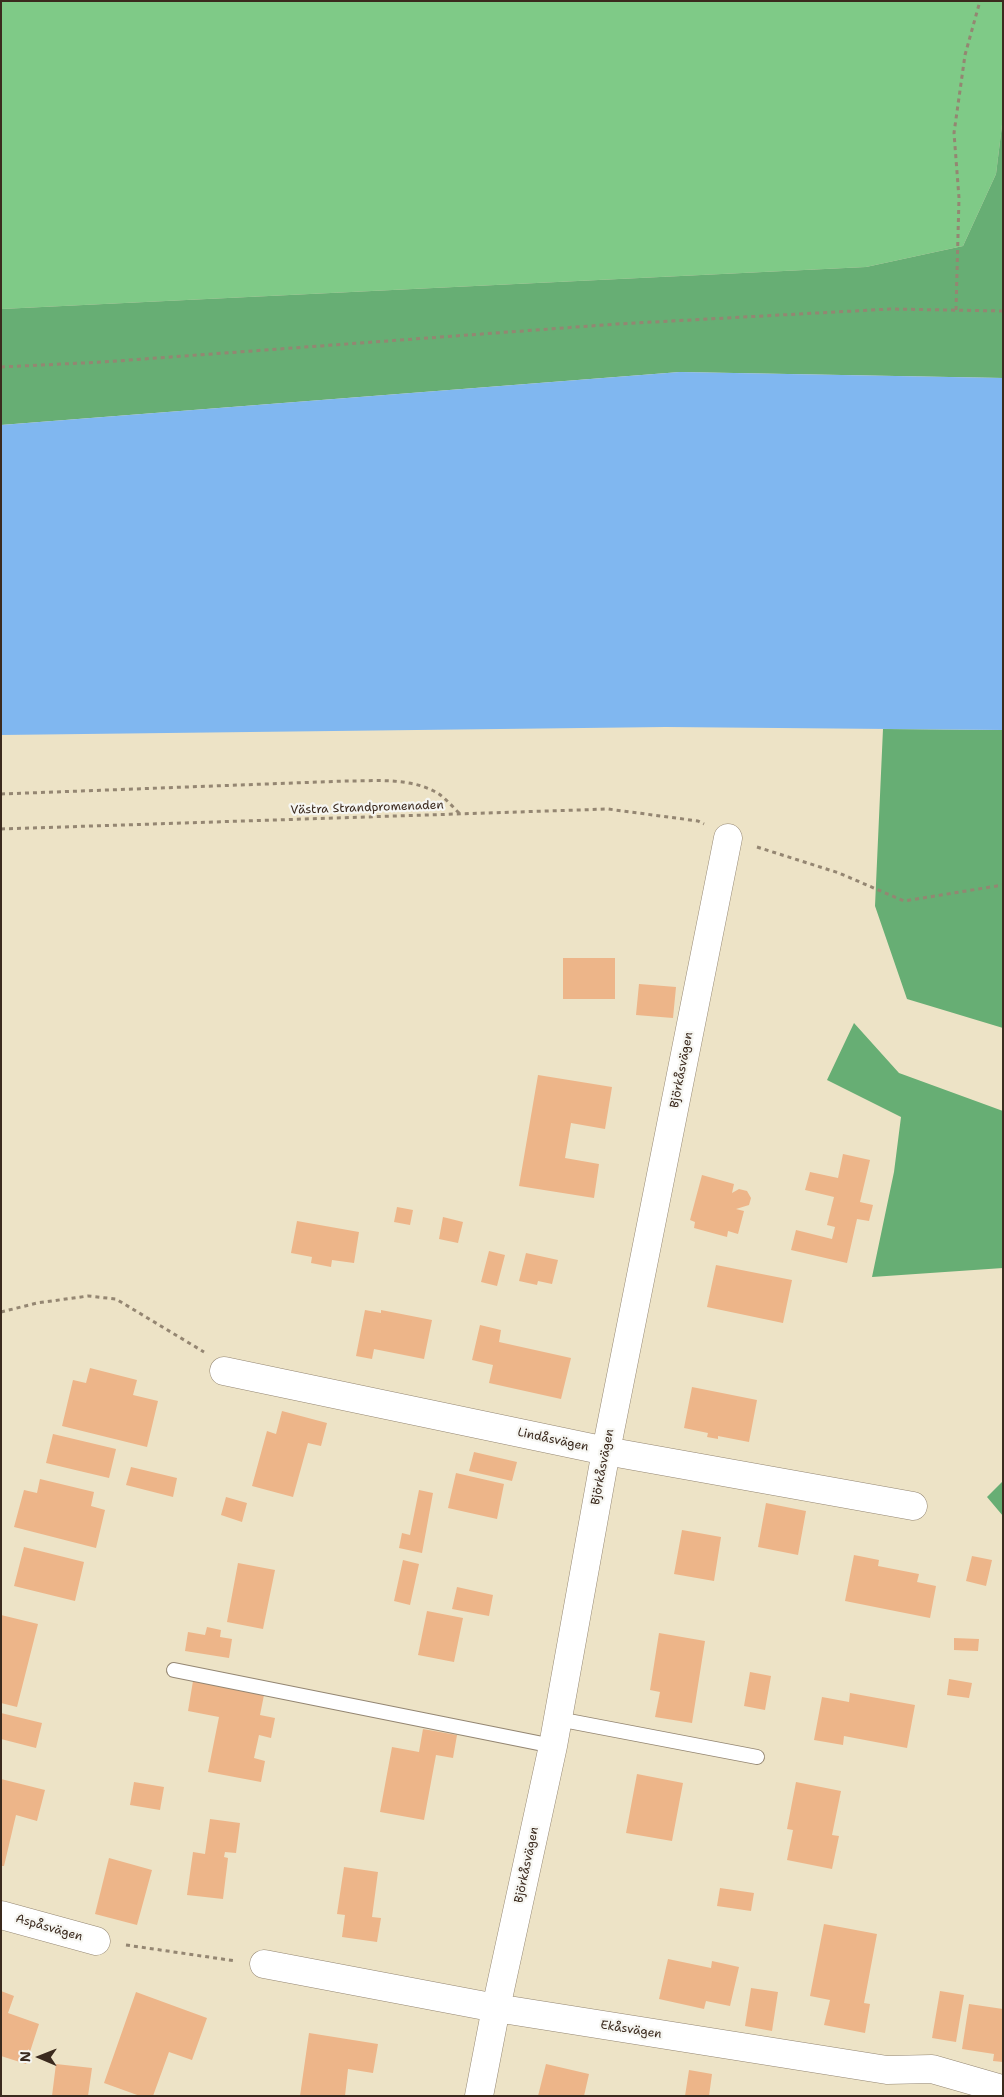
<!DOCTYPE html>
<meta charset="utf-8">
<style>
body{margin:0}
#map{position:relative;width:1004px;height:2097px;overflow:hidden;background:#ede3c6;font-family:"Shantell Sans",sans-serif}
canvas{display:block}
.frame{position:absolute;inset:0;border:2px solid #3b2a1e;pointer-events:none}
.north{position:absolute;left:15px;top:2032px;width:50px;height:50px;-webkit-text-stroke:4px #f6f6f2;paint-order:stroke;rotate:271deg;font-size:14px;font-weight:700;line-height:20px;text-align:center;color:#3b2a1e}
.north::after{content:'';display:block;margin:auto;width:18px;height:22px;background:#3b2a1e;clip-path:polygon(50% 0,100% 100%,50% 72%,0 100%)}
</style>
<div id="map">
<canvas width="1004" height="2097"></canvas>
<div class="frame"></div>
<div class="north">N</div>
</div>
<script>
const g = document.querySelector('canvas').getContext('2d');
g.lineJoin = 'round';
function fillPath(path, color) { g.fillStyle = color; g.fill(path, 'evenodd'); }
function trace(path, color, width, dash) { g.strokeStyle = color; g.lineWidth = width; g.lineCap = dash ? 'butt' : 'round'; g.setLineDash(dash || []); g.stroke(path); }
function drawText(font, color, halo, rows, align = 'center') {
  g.font = font + ' "Shantell Sans",sans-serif'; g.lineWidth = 4.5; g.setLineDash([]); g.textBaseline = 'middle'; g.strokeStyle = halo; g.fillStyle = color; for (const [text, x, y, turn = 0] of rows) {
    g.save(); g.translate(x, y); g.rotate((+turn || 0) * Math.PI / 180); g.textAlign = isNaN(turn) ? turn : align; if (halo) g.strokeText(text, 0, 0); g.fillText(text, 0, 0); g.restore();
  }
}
const green = new Path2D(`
 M1 1H1003V117L996 174 963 246 866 267 1 309Z`);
const forest = new Path2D(`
 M1003 117V378L680 372 1 425V309L866 267 963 246 996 174Z
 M883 729 1003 730V1028L907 999 875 906Z
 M854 1023 899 1073 1003 1111V1268L872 1277 894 1172 901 1117 827 1080Z
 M1003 1481V1516L987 1497Z`);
const water = new Path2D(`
 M680 372 1003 378V730L666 727 1 735V425Z`);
const building = new Path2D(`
 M563 958H615V999H563Z
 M639 984 676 987 673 1018 636 1015Z
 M538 1075 612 1087 605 1129 571 1123 565 1158 599 1164 594 1198 519 1186Z
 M843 1154 870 1160 860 1202 873 1205 869 1221 857 1219 847 1263 791 1250 796 1230 832 1239 835 1227 827 1225 834 1197 805 1190 810 1172 838 1178Z
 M702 1175 734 1184 732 1193 739 1189 747 1191 751 1198 749 1205 736 1209 744 1211 738 1234 728 1231 727 1237 694 1228 695 1222 690 1220Z
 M397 1207 413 1210 410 1225 394 1222Z
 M443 1217 463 1222 458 1243 439 1239Z
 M297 1221 359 1232 354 1263 332 1260 331 1267 311 1263 312 1257 291 1253Z
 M489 1251 505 1255 497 1286 481 1282Z
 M526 1253 558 1260 552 1284 538 1281 537 1285 519 1281Z
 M716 1265 792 1280 783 1323 707 1307Z
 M365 1310 381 1313V1310L432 1320 424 1359 374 1349 372 1359 356 1356Z
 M480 1325 501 1330 499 1342 571 1358 561 1399 489 1383 493 1365 472 1360Z
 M90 1368 137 1380 133 1395 158 1401 147 1447 62 1426 73 1380 86 1383Z
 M692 1387 757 1400 749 1442 718 1436V1439L707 1437 708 1433 684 1428Z
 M282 1411 327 1423 321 1446 308 1443 293 1497 252 1486 267 1431 276 1434Z
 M53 1434 116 1449 109 1478 46 1463Z
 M474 1452 517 1462 512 1481 469 1471Z
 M131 1467 177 1478 173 1497 126 1485Z
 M456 1473 504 1484 497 1519 448 1508Z
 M40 1479 94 1492 91 1506 105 1510 96 1548 14 1527 24 1490 37 1493Z
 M419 1490 433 1493 422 1553 399 1548 402 1533 410 1535Z
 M226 1497 247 1503 242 1522 221 1515Z
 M766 1503 806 1511 798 1555 758 1547Z
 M682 1530 721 1537 714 1581 674 1574Z
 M24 1547 84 1562 75 1601 14 1586Z
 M854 1555 879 1560 878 1566 919 1574 917 1582 936 1586 930 1618 845 1601Z
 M972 1556 992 1560 986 1586 966 1581Z
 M403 1560 419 1564 410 1605 394 1601Z
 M238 1563 275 1570 263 1629 227 1622Z
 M457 1587 493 1595 489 1616 452 1609Z
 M427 1611 463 1618 454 1662 418 1655Z
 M1 1615 38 1624 17 1707 1 1703Z
 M207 1627 221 1630 220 1637 232 1639 229 1658 185 1651 188 1632 205 1635Z
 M659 1633 705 1641 692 1723 655 1717 660 1692 650 1690Z
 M954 1638 979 1639 978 1651 954 1650Z
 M750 1672 771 1676 765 1710 744 1706Z
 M949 1679 972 1683 969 1698 947 1695Z
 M193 1681 264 1695 260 1715 275 1718 271 1738 259 1735 254 1758 265 1761 261 1782 208 1772 219 1717 188 1711Z
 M850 1693 915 1705 907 1748 844 1736 843 1745 814 1740 822 1697 849 1702Z
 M1 1713 42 1723 36 1748 1 1739Z
 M423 1729 457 1735 453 1758 436 1755 424 1820 380 1812 392 1747 419 1752Z
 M637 1774 683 1783 672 1841 626 1833Z
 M1 1779 45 1790 37 1821 16 1815 4 1866H1Z
 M134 1782 164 1787 160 1810 130 1805Z
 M796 1782 841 1791 832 1835 839 1836 832 1869 787 1860 793 1830 787 1829Z
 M210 1819 240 1823 236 1853 225 1852 224 1857 228 1858 223 1899 187 1895 193 1852 205 1854Z
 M109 1858 152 1870 137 1925 95 1914Z
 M344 1867 378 1872 372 1917 381 1918 377 1942 342 1937 345 1915 337 1914Z
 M720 1888 754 1893 751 1911 717 1906Z
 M824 1924 877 1934 864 2003 870 2004 865 2033 824 2025 830 2000 810 1996Z
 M668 1959 711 1968 712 1961 739 1967 730 2006 706 2001 704 2009 659 1999Z
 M751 1988 778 1992 772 2031 745 2026Z
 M1 1991 14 1996 8 2013 39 2024 26 2064 1 2056Z
 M940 1991 964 1995 956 2042 932 2038Z
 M136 1992 207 2018 192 2060 169 2052 153 2096H140L104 2083Z
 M969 2004 1003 2009V2062L993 2061 994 2054 962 2049Z
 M309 2033 378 2044 373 2073 348 2069 345 2096H300Z
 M56 2064 92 2068 88 2096H52Z
 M546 2064 589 2074 584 2096H538Z
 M689 2070 712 2074 709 2096H685Z`);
const path = new Path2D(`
 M956 310 959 198 954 133 965 55 980 1
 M1 367 103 362 617 324 890 309 1003 311
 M1 794 346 781C376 781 412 777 439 794 446 799 453 807 459 813
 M1 829 608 809 698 821 704 824
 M757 847 839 873 904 901 1003 885
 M1 1312 37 1303 88 1296 116 1299 204 1352
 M126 1945 236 1961`);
const lane = new Path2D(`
 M174 1670 553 1746
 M558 1719 757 1757`);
const street = new Path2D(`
 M224 1371 606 1451 913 1506
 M1 1915 96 1941
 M264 1964 496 2008 887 2070 932 2069 998 2088
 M479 2096 496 2008 553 1746 606 1451 728 838`);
const streetNames = [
 ["Västra Strandpromenaden",367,808,-2],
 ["Björkåsvägen",682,1070,-79],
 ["Lindåsvägen",553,1440,12],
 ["Björkåsvägen",603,1467,-79],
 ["Björkåsvägen",527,1865,-78],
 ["Aspåsvägen",49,1928,16],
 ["Ekåsvägen",631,2030,9]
];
fillPath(green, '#7fca87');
fillPath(forest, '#67ae74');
fillPath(water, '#80b7f0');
fillPath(building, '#edb589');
trace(lane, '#948672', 16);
trace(street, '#948672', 29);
trace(path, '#948672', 3, [4, 4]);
trace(lane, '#fff', 14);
trace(street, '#fff', 28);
drawText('12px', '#3b2a1e', '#f6f6f2', streetNames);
</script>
